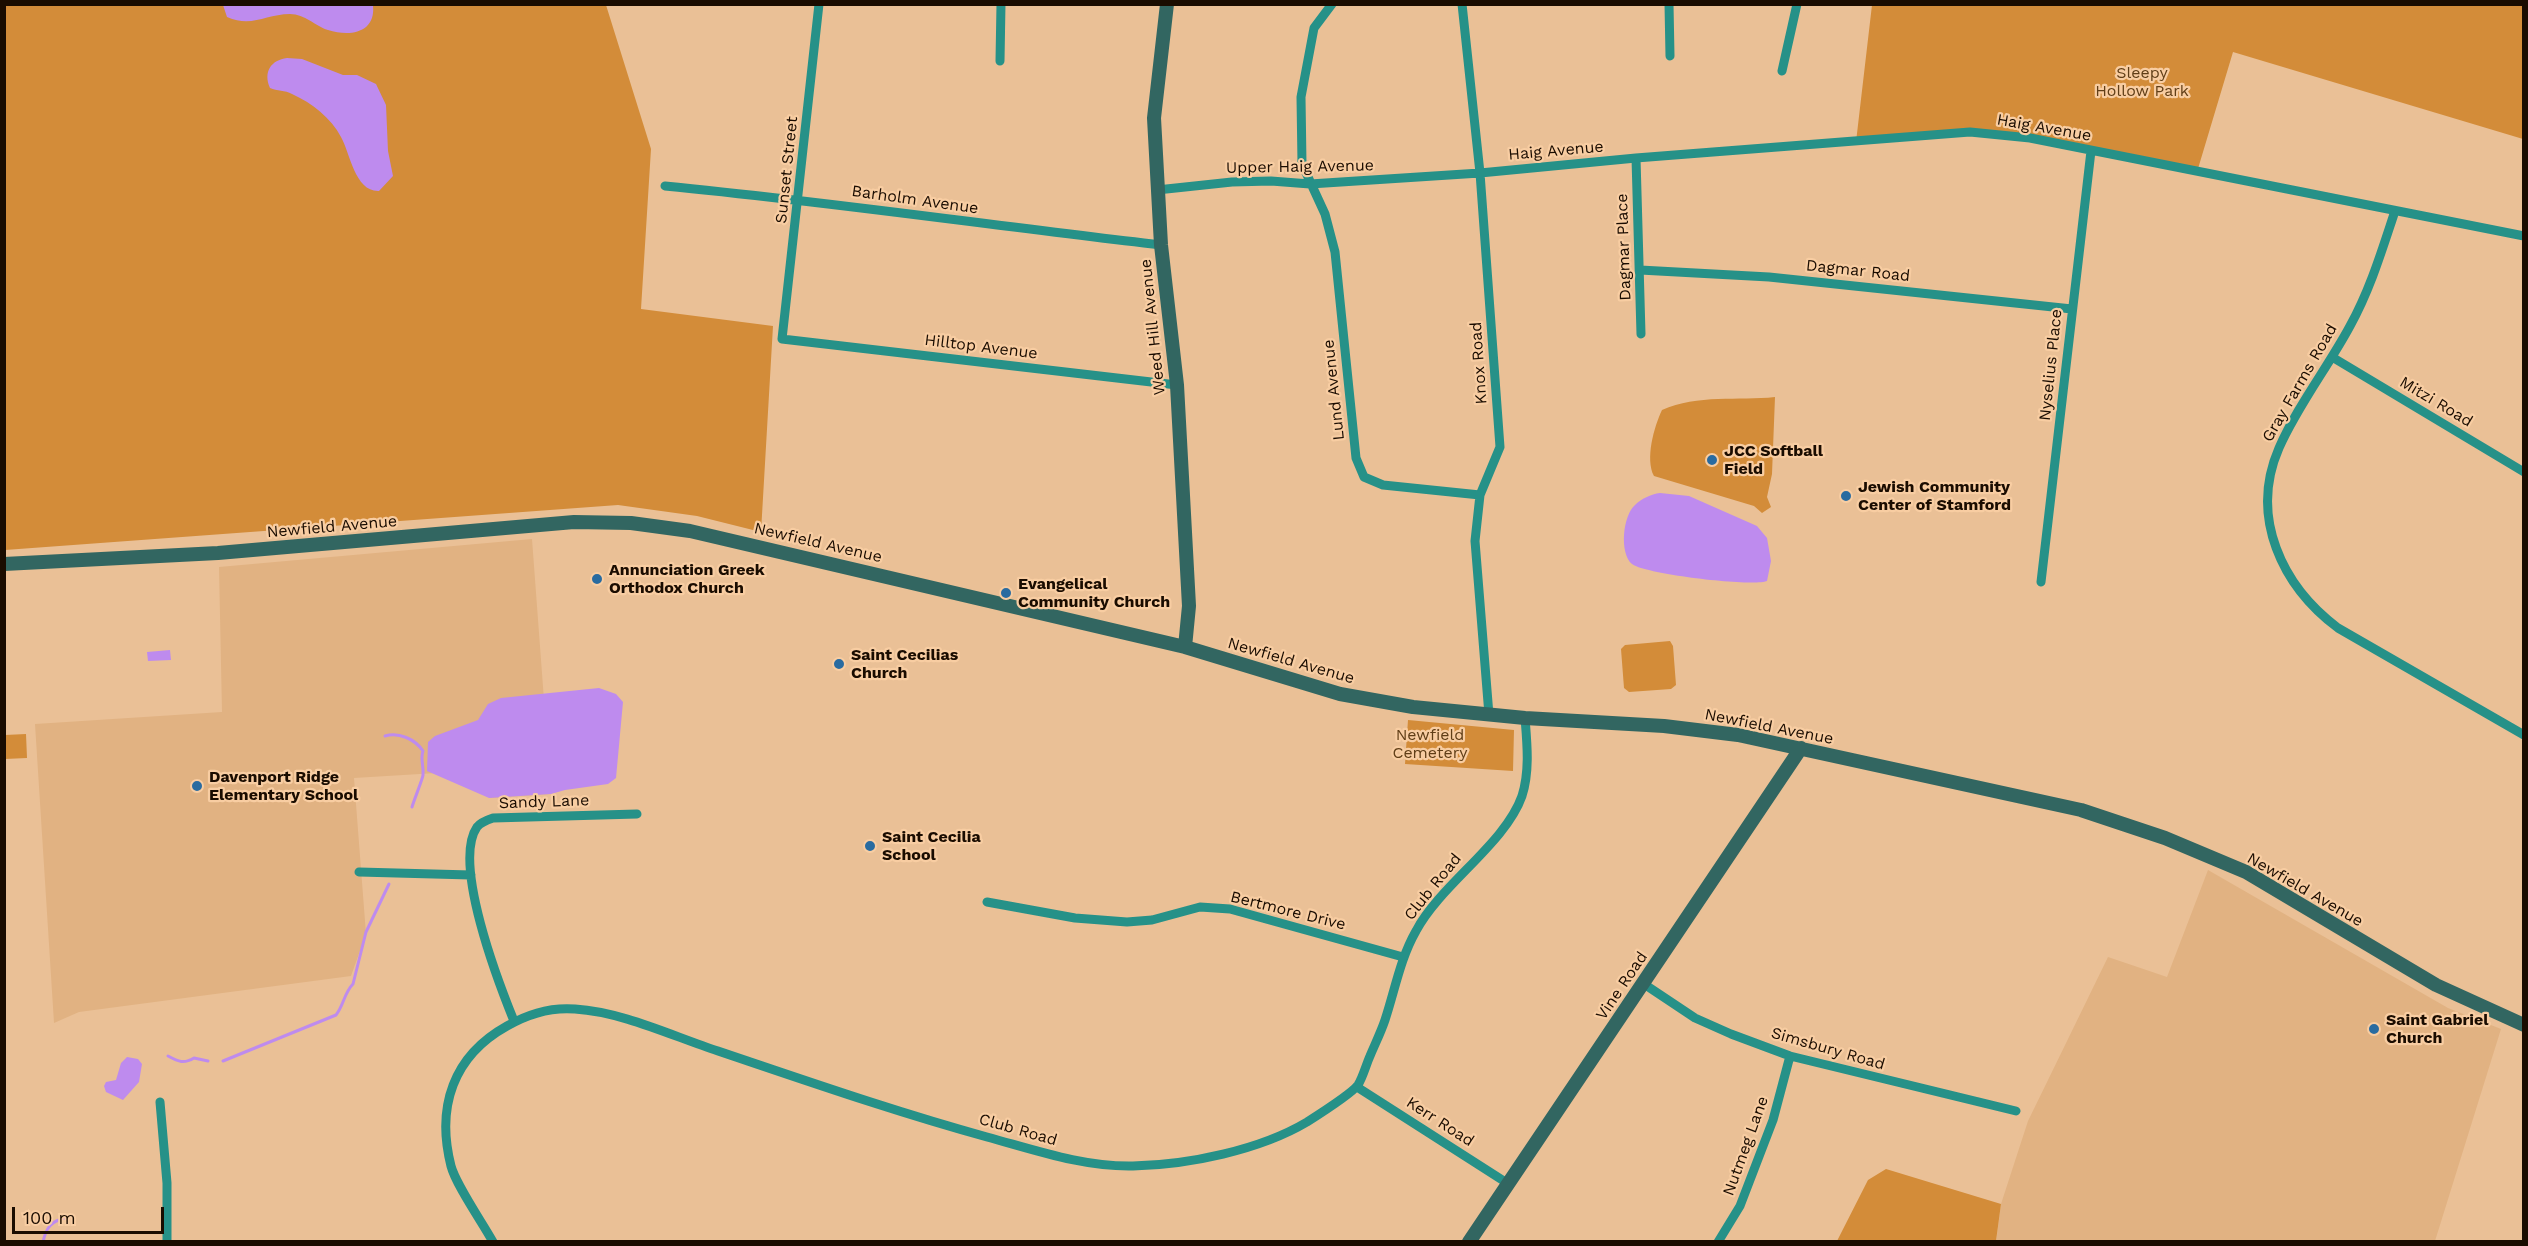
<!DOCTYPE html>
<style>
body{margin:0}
#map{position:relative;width:2528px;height:1246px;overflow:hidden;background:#eac096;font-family:"Work Sans",sans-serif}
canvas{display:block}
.frame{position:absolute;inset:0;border:6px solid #1a0c00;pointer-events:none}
.scale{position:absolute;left:12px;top:1207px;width:152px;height:27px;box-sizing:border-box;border:3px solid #1a0c00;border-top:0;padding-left:8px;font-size:18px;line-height:21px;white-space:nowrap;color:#1a0c00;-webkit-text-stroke:4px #f8cda2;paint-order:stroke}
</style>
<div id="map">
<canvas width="2528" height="1246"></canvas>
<div class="frame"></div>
<div class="scale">100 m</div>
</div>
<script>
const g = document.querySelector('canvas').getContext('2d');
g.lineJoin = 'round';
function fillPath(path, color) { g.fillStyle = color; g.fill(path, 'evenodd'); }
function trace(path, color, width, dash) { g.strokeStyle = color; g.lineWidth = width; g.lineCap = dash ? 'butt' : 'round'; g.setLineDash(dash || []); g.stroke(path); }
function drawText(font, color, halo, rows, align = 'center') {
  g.font = font + ' "Work Sans",sans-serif'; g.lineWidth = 4.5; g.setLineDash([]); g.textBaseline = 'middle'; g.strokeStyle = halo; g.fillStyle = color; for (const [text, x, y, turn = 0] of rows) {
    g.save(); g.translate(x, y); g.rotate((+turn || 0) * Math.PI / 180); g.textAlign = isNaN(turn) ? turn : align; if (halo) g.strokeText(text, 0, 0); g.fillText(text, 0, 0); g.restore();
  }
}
const built = new Path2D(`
 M532 539 551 794 489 798 486 770 354 778 366 934 351 976 79 1012 54 1023 35 724 222 712 219 567Z
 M2208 870 2448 1008 2501 1029 2435 1241 1996 1242 2001 1204 2028 1121 2108 957 2167 977Z`);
const green = new Path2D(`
 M5 5H606L651 149 641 309 773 326 761 532 697 516 618 505 5 550Z
 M1872 5H2523V139L2233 52 2197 172 1995 134 1856 142Z
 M1775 397 1772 474 1767 497 1771 507 1762 513 1754 506 1654 476C1645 459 1654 427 1662 410 1698 394 1738 401 1775 397Z
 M1670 641 1673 646 1676 685 1671 689 1629 692 1624 688 1621 649 1625 645Z
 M1408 720 1514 730 1513 771 1405 764Z
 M26 734 27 758 5 759V735Z
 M1886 1169 2001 1204 1996 1241H1837L1868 1180Z`);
const water = new Path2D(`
 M223 5H373C376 33 350 37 328 30 315 26 305 14 290 14 266 14 252 28 227 17Z
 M287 58 302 59 343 75H357L376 84 386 105 388 151 393 176 379 191C355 192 350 153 341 137 331 118 312 103 292 94 285 90 277 91 270 88 263 72 271 60 287 58Z
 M1660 493 1689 496 1757 526 1767 538 1771 561 1767 581C1752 587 1644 574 1632 564 1619 553 1623 515 1635 505 1641 499 1651 494 1660 493Z
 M170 650 171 660 148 661 147 652Z
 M599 688 616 694 623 702 616 778 608 784 565 790 551 794 489 798 427 771 428 742 435 736 478 720 488 704 501 698Z
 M127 1057 138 1059 142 1064 139 1082 123 1100 106 1092 104 1086 106 1082 116 1080 121 1063Z`);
const stream = new Path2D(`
 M385 736C399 732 415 739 423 751 420 759 424 766 423 775 423 778 414 800 412 807
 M168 1056C179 1062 184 1064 194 1058L208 1061
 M223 1061 336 1015C344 1005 344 993 353 984L366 932 389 884
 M43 1242C46 1228 51 1221 65 1218`);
const street = new Path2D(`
 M819 4 782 339 1177 385
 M1332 4 1314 28 1301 97 1302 164 1325 214 1335 252 1356 458 1364 477 1383 485 1480 495
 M1462 4 1480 173 1500 447 1480 495 1475 541 1489 715
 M1669 4 1670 56
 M1000 61 1001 4
 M1782 71 1797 4
 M1636 158 1641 334
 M665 186C831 202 995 226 1161 245
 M1157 190 1232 182 1271 181 1310 184 1480 173 1636 158 1970 132 2030 138 2524 236
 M2395 211C2382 250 2370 290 2350 326 2328 367 2298 405 2279 448 2249 517 2282 586 2338 628L2524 735
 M1640 270 1769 277 2072 309
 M2332 357 2524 472
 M2041 582 2091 151
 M359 872 471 875
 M987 902 1075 918 1127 922 1152 920 1200 907 1230 909 1403 957
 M1644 984 1695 1018 1731 1034 1790 1056 2016 1111
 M514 1021C499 984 452 863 477 827 481 822 487 820 493 818L637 814
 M1357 1087 1507 1183
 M160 1102 167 1183V1242
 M493 1242C482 1222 456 1185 451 1166 436 1107 453 1056 507 1026 528 1014 551 1007 575 1009 623 1012 672 1036 718 1051 807 1081 896 1112 987 1137 1035 1150 1083 1167 1133 1166 1188 1165 1260 1150 1307 1122 1318 1115 1351 1094 1358 1085 1363 1077 1366 1065 1370 1056 1375 1044 1381 1032 1385 1020 1395 990 1400 959 1416 931 1441 884 1505 844 1522 796 1530 771 1527 743 1525 718
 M1718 1242 1740 1206 1773 1120 1790 1056`);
const secondary = new Path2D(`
 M1167 4 1154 118 1161 245 1177 385 1189 606 1185 647
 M4 564 218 553 574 522 631 523 690 531 1185 647 1340 694 1413 707 1525 718 1664 726 1738 735 2081 810 2165 838 2246 872 2436 985 2524 1025
 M1469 1242 1801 748`);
const markers = [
 [1712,460,6,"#296ba0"],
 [1846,496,6,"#296ba0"],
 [597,579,6,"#296ba0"],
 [1006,593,6,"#296ba0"],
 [839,664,6,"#296ba0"],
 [197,786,6,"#296ba0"],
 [870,846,6,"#296ba0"],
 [2374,1029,6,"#296ba0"]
];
const parkNames = [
 ["Sleepy",2142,73],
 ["Hollow Park",2142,91],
 ["Newfield",1430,735],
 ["Cemetery",1430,753]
];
const streetNames = [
 ["Haig Avenue",2044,128,10],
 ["Haig Avenue",1556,151,-5],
 ["Upper Haig Avenue",1300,167,-1],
 ["Sunset Street",787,170,-84],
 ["Barholm Avenue",915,200,8],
 ["Dagmar Place",1624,247,-92],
 ["Dagmar Road",1858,271,6],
 ["Weed Hill Avenue",1153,327,-96],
 ["Hilltop Avenue",981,347,7],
 ["Knox Road",1479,363,-94],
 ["Nyselius Place",2051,365,-84],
 ["Gray Farms Road",2300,383,-60],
 ["Lund Avenue",1334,390,-96],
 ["Mitzi Road",2436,402,31],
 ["Newfield Avenue",332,527,-5],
 ["Newfield Avenue",818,543,13],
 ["Newfield Avenue",1291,661,16],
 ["Newfield Avenue",1769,727,11],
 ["Sandy Lane",544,802,-2],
 ["Club Road",1433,887,-51],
 ["Newfield Avenue",2305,890,30],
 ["Bertmore Drive",1288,911,14],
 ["Vine Road",1622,986,-56],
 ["Simsbury Road",1828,1049,16],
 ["Kerr Road",1440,1122,33],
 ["Club Road",1018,1130,16],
 ["Nutmeg Lane",1746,1146,-70]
];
const poiNames = [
 ["JCC Softball",1724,451],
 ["Field",1724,469],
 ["Jewish Community",1858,487],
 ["Center of Stamford",1858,505],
 ["Annunciation Greek",609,570],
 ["Orthodox Church",609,588],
 ["Evangelical",1018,584],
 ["Community Church",1018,602],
 ["Saint Cecilias",851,655],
 ["Church",851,673],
 ["Davenport Ridge",209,777],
 ["Elementary School",209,795],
 ["Saint Cecilia",882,837],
 ["School",882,855],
 ["Saint Gabriel",2386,1020],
 ["Church",2386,1038]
];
fillPath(built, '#e1b282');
fillPath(green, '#d38c39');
fillPath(water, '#be8bee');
trace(stream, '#be8bee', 3);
trace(street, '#269188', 9);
trace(secondary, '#326661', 14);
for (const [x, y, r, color] of markers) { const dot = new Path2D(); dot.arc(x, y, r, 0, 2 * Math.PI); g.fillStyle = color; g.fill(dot); trace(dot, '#f8cda2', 2); }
drawText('16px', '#603e17', '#f8cda2', parkNames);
drawText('16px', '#1a0c00', '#f8cda2', streetNames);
drawText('bold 16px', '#1a0c00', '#f8cda2', poiNames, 'left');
</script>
